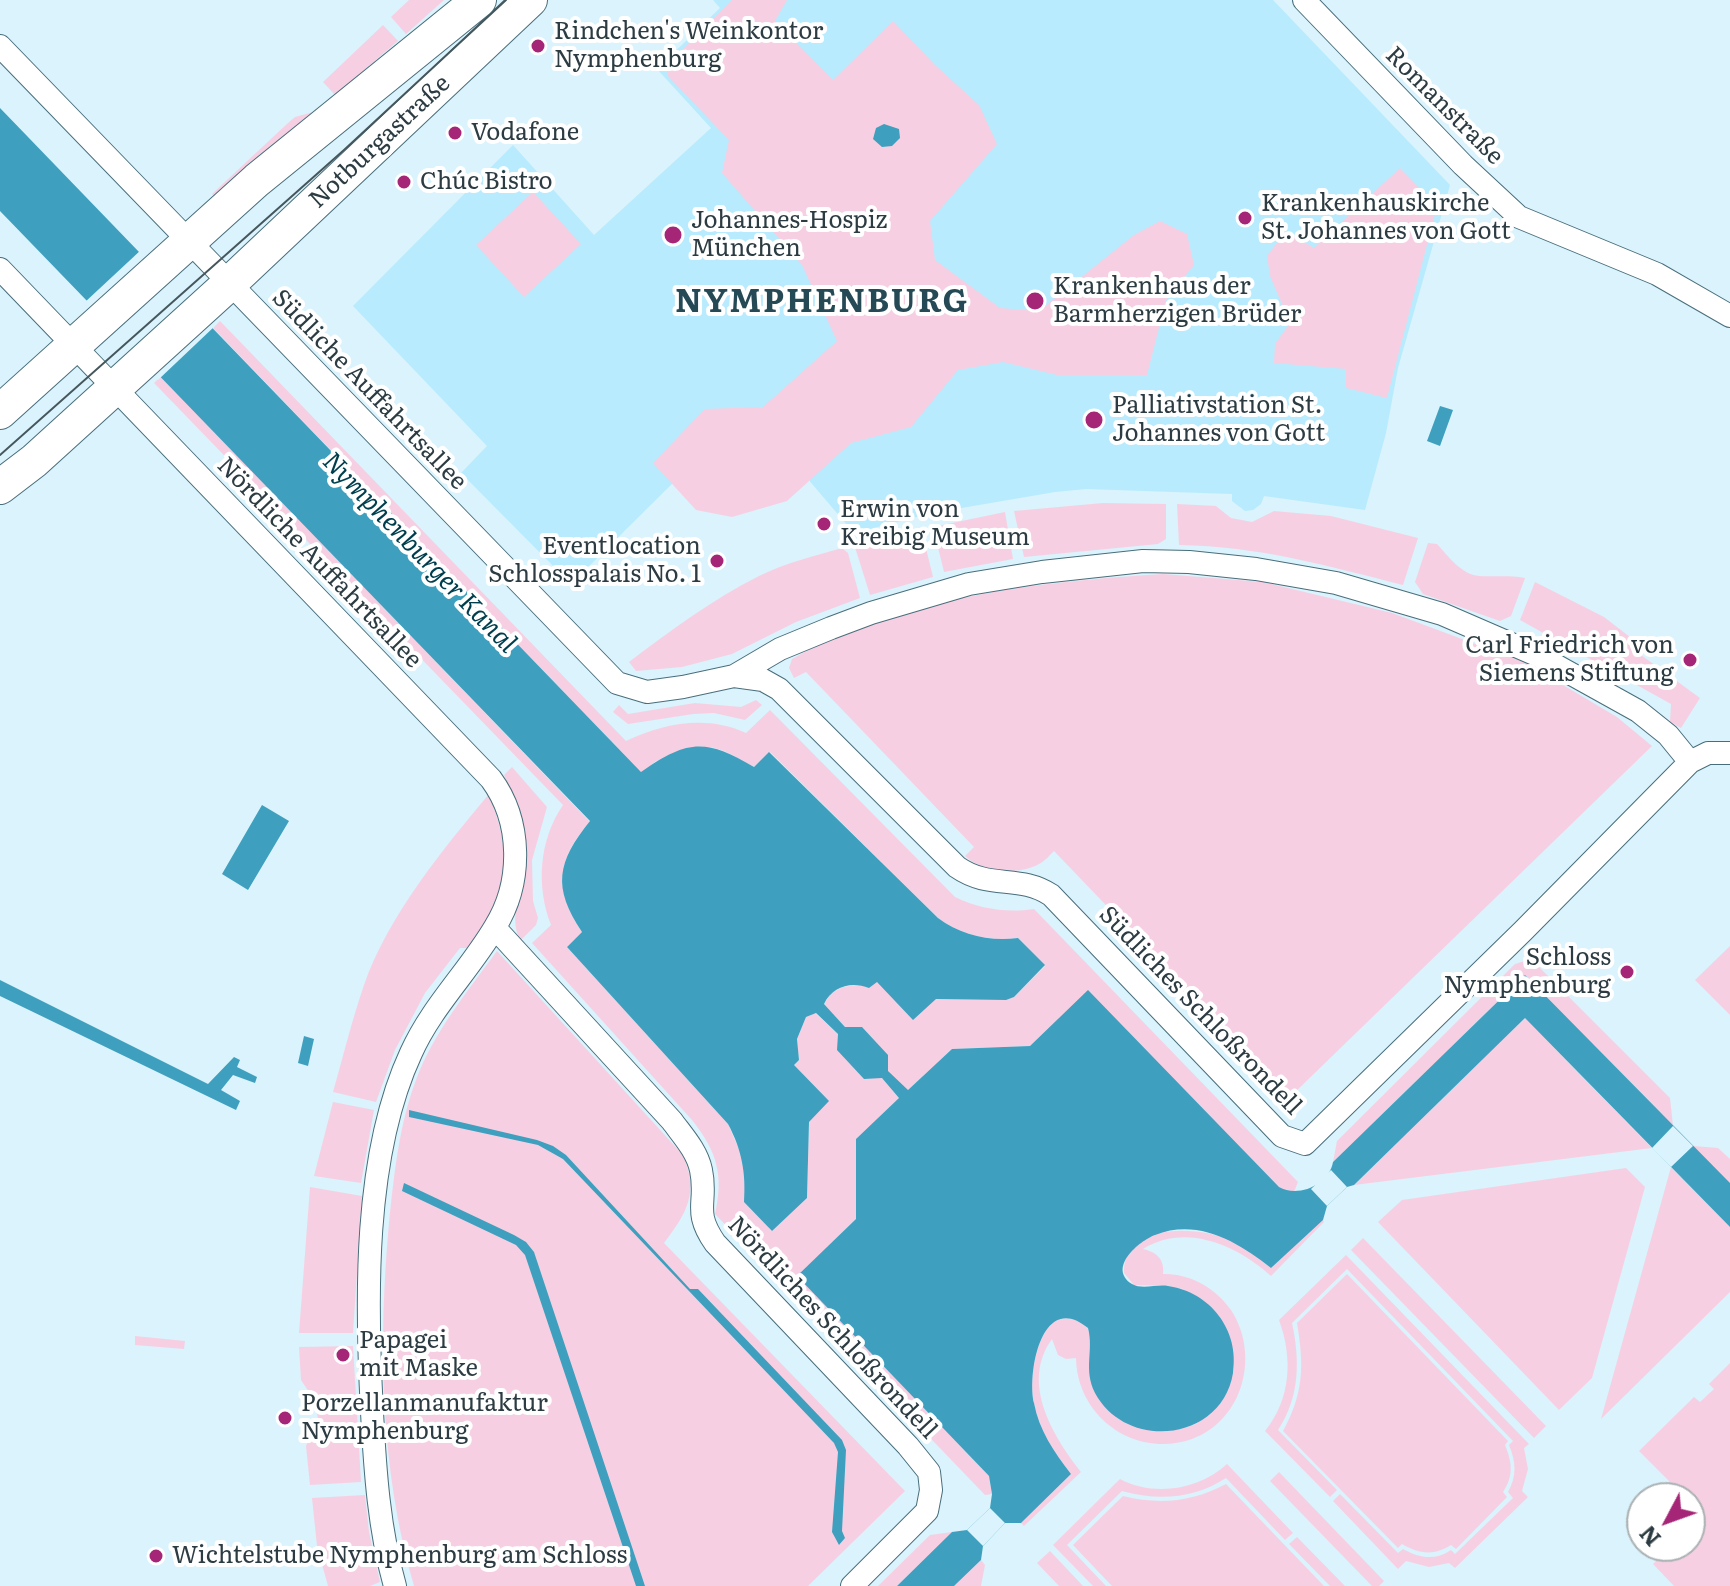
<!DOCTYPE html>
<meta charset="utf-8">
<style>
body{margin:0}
#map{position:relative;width:1730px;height:1586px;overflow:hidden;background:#daf3fc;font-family:Literata,serif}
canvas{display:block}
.north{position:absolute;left:1626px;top:1482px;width:80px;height:80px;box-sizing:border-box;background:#fff;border:2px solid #abb1b3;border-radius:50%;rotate:229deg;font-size:22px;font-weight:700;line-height:32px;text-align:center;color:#2c3c42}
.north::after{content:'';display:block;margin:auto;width:28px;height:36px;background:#a52676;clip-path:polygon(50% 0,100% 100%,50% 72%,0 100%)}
</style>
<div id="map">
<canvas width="1730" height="1586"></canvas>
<div class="north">N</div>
</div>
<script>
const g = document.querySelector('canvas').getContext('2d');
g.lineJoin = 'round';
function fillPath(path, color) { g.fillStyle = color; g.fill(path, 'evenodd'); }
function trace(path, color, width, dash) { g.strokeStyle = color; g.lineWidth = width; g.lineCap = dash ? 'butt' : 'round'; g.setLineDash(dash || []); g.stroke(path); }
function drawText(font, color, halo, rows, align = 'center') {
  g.font = font + ' Literata,serif'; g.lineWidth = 8; g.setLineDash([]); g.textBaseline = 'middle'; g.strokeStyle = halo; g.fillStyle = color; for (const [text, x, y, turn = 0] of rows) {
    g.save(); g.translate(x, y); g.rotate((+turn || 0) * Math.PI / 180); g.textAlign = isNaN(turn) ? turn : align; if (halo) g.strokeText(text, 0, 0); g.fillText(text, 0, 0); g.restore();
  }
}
const built = new Path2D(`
 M713 0H1273L1450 185 1398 368 1386 433 1365 510 1264 496 1261 504 1253 510 1245 511 1232 501V494L1086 489 1055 492 932 513 854 533 772 437 693 463 571 584 461 473 487 446 353 306 513 145 594 235 711 128 657 69 720 8Z`);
const green = new Path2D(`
 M409 0H444L406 34 391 17Z
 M732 0H787L775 21 833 80 893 21 935 65 979 105 997 144 930 221 935 260 1000 308 1039 311 1134 235 1160 221 1187 234 1194 265 1166 300 1147 375H1057L1003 362 958 370 911 427 851 443 787 501 732 517 696 510 653 463 705 409 763 407 837 341 802 265 722 173 729 140 667 75V65Z
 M383 25 398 41 335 95 323 82Z
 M313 112 318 118 215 197 212 194 288 123 295 117Z
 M1400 168 1437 206 1387 398 1346 388V369L1274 363 1275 344 1290 323 1270 276 1267 256 1286 231 1314 248Z
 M533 192 581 244 524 297 476 245Z
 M220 321 626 741C665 723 706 715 746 733L770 710 955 897C980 909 1006 913 1034 909L1298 1182 1294 1192 1286 1191 1030 1046 952 1049 856 1139V1219L798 1276 989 1476 992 1494 985 1495 715 1214C724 1176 717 1151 692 1120L532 943 551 925C536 886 539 840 563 805L154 383 161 376 590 822C556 859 554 890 582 932L567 947 728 1124 742 1156 745 1185 771 1231 807 1198 809 1122 794 1065 799 1060 797 1039 806 1017 815 1013 838 1034 862 1027H845L824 1004 831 993 843 987 877 982 935 999 1005 1000 1014 997 1045 966 1018 938C990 942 961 935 938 918L770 752 754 767 724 751 711 747 656 761 642 773 213 328Z
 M1103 503 1166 504V539L1158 544 1024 557 1014 511Z
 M1177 504 1216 506 1231 518 1252 522 1274 511 1331 516 1418 538 1403 585C1328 566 1258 546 1179 545Z
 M1005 512 1013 559 944 572 933 527Z
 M921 528 933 577 870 595 854 544Z
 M1428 543 1437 544C1448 556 1462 575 1479 576 1495 577 1509 575 1525 578L1511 616 1500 621 1423 594 1415 582Z
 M842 548 848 553 860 598 796 622 732 654 682 667 636 671 629 662C670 631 713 599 759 576 785 563 814 556 842 548Z
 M1163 574 1263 582 1392 613 1524 662 1617 717 1652 746 1290 1097 1054 851C1050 855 1045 861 1039 864 1018 876 982 872 965 856L974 847 806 672 794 678 789 668 792 659C905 596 1037 582 1163 574Z
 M1535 582 1604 617 1643 647 1641 655 1700 698 1681 728 1670 722 1671 704 1520 620Z
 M756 700 762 705 745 720 714 713 693 714 628 724 613 712 619 705 628 714 695 703 741 707Z
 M512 767 547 807 532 860 533 901 538 918 536 925 521 940C505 919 528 870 525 841 523 818 513 796 504 775Z
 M489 794C514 861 509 889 469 948H460L425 993 395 1050 376 1102 333 1092C343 1057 352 1020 364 985 388 916 443 849 489 794Z
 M1730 946V1015L1695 980Z
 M497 951 682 1154C700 1191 687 1213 664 1243L905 1491 808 1586H414C380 1470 378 1343 389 1223 394 1175 399 1125 416 1080 434 1032 467 992 497 951Z
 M1531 959 1670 1098 1673 1126 1525 975 1333 1162 1337 1141 1515 964Z
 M1525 1018 1652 1148 1354 1185Z
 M333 1102 374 1110 361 1183 314 1176Z
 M1693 1146 1718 1148 1730 1159V1183Z
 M1671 1167 1730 1227V1292L1601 1419Z
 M1626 1168 1645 1187 1592 1378 1559 1410 1378 1222 1402 1200Z
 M310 1187 362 1196 353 1333H299Z
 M1322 1219 1324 1222 1271 1276C1238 1246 1186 1222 1143 1249 1156 1252 1165 1259 1163 1274 1189 1273 1216 1288 1231 1310 1260 1354 1244 1420 1192 1439 1135 1459 1077 1417 1076 1358L1066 1359 1058 1355 1052 1339C1020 1383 1053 1436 1081 1472L1024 1526 1021 1523 1071 1474C1054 1452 1039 1430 1034 1403 1027 1372 1042 1290 1088 1328 1099 1370 1091 1419 1143 1428 1164 1431 1177 1432 1198 1423L1183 1289 1166 1286 1134 1285 1124 1273C1122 1222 1199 1226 1230 1240 1246 1246 1258 1258 1271 1268Z
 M1363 1238 1546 1426 1534 1438 1351 1250Z
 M1346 1255 1529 1444 1524 1448 1528 1469 1522 1491 1528 1497 1455 1568 1449 1563 1429 1567 1406 1561 1398 1569 1333 1501 1340 1494 1398 1553 1403 1549C1419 1558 1435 1561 1451 1550L1455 1554 1513 1498 1508 1492C1517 1476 1516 1462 1509 1445L1513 1441 1347 1269 1292 1323C1300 1360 1300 1397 1278 1430L1337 1490 1330 1497 1265 1431C1291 1399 1293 1358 1279 1320Z
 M1347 1274 1508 1441 1505 1445C1512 1462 1514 1476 1503 1492L1507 1497 1456 1549 1451 1545C1434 1556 1419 1554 1402 1544L1398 1548 1283 1431C1304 1393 1304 1365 1297 1323Z
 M135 1336 185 1341 184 1349 135 1345Z
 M353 1346 361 1482 310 1485 306 1446 318 1418 313 1398 301 1380 299 1347Z
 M1730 1363V1586H1674L1653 1564 1665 1552 1673 1554 1680 1546H1690V1498H1686L1639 1451 1694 1397 1700 1402 1714 1389 1709 1384Z
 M1227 1464 1293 1533 1285 1540 1226 1478C1194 1499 1158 1501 1122 1491L1067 1545 1106 1586H1093L1053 1545 1120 1479C1154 1497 1199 1490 1227 1464Z
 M1279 1472 1384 1581 1379 1586H1372L1270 1481Z
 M1226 1484 1324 1586H1112L1073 1545 1123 1496C1160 1505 1192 1502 1226 1484Z
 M365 1495 369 1532 380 1582 370 1586H328L317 1546 312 1498Z
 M952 1532 897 1586H878L930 1535Z
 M1297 1537 1345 1586H1330L1289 1544Z
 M1050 1551 1083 1586H1059L1037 1563Z
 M981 1560 985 1565 981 1586H954Z`);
const water = new Path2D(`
 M0 108 641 772C687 740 705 738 754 767L769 752 938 918C961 935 990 942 1018 938L1045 965 1014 997 1006 1000 936 999 913 1020 877 982 869 988C852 981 832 986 824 1004L845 1027H862L888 1055V1071L908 1090 952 1049 1030 1046 1088 990 1279 1187C1298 1198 1329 1185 1333 1162L1525 975 1730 1183V1227L1525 1018 1354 1185 1347 1187 1327 1206 1323 1220 1271 1268C1238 1242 1198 1218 1155 1235 1139 1241 1107 1268 1132 1284 1142 1290 1157 1284 1168 1286 1210 1292 1240 1330 1233 1373 1222 1441 1127 1452 1095 1393 1083 1369 1094 1351 1088 1328 1042 1290 1027 1372 1034 1403 1039 1430 1054 1452 1071 1474L1021 1523H1005L983 1546 981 1560 954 1586H897L952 1532 967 1530 990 1508 992 1494 989 1476 797 1276 856 1219V1139L899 1098 882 1078 864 1079 837 1050 838 1034 816 1013 806 1017 797 1039 799 1060 794 1065 829 1101 809 1122 807 1198 772 1231 744 1202C746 1173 742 1150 728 1124L567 947 582 932C552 887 557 862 590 821L0 211Z
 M884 124 899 129 900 138 892 146 882 147 873 139 876 128Z
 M1440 406 1453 410 1440 446 1427 441Z
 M262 805 289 821 248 890 222 874Z
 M0 980 208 1084 234 1057 240 1060 237 1067 257 1077 255 1083 233 1075 221 1090 240 1101 236 1110 0 996Z
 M304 1036 314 1039 308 1066 298 1063Z
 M409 1110 537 1140 553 1146 566 1155 690 1289H698L842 1440 846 1450 842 1531 845 1538 839 1545 832 1532 838 1452 834 1443 563 1159 538 1145 409 1117Z
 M404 1183 514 1235 526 1242 534 1252 645 1586H636L525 1255 516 1245 402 1191Z`);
const pier = new Path2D(`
 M142 249 215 326 158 380 84 303Z
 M1673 1126 1693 1146 1671 1167 1652 1148Z
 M1331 1170 1347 1187 1327 1206 1311 1189Z
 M990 1508 1005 1523 983 1546 967 1530Z`);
const minor = new Path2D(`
 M1304 0 1463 165 1519 217 1657 274 1730 316
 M0 46 617 683 647 692 683 687 734 676 780 649 831 628 871 613 969 584 1042 572 1143 561 1189 562 1256 569 1336 583 1442 614 1539 656 1638 711 1668 735 1690 762
 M0 269 491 779C522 821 523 882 495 927 469 971 432 1006 411 1053 363 1156 366 1301 372 1412 375 1470 379 1530 395 1586
 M734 676 763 680 779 689 957 867C990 890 1019 874 1051 895L1282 1136 1305 1144 1523 931 1690 762 1708 753H1730
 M495 928 672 1121C683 1136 697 1151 701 1170 708 1203 692 1210 715 1243L908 1446 929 1472 931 1490 927 1511 852 1586`);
const primary = new Path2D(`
 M0 412 257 180 479 0
 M0 487 34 461 230 283 530 0`);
const tram = new Path2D(`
 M0 455 344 150 506 0`);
const markers = [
 [538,46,8,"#a52676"],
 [455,133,8,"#a52676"],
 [404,182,8,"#a52676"],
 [1245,218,8,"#a52676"],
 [673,235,10,"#a52676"],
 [1035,301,10,"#a52676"],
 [1094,420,10,"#a52676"],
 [824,524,8,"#a52676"],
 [717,561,8,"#a52676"],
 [1690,660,8,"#a52676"],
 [1627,972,8,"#a52676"],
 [343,1355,8,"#a52676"],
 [285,1418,8,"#a52676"],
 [156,1556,8,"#a52676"]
];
const poiNames = [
 ["Rindchen's Weinkontor",554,32],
 ["Nymphenburg",554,60],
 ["Vodafone",471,133],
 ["Chúc Bistro",420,182],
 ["Krankenhauskirche",1261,204],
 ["St. Johannes von Gott",1261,232],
 ["Johannes-Hospiz",691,221],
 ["München",691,249],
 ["Krankenhaus der",1053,287],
 ["Barmherzigen Brüder",1053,315],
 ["Palliativstation St.",1112,406],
 ["Johannes von Gott",1112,434],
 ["Erwin von",840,510],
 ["Kreibig Museum",840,538],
 ["Eventlocation",701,547,"right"],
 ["Schlosspalais No. 1",701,575,"right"],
 ["Carl Friedrich von",1674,646,"right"],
 ["Siemens Stiftung",1674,674,"right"],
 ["Schloss",1611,958,"right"],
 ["Nymphenburg",1611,986,"right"],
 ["Papagei",359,1341],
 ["mit Maske",359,1369],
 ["Porzellanmanufaktur",301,1404],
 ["Nymphenburg",301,1432],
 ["Wichtelstube Nymphenburg am Schloss",172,1556]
];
const streetNames = [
 ["Romanstraße",1444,106,45],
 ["Notburgastraße",380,142,-43],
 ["Südliche Auffahrtsallee",369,390,46],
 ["Nördliche Auffahrtsallee",319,563,46],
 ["Südliches Schloßrondell",1200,1011,46],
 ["Nördliches Schloßrondell",832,1328,47]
];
const waterNames = [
 ["Nymphenburger Kanal",419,553,46]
];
const districtNames = [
 ["NYMPHENBURG",822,303]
];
fillPath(built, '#b8ebfd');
fillPath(green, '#f6d0e2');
fillPath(water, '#3ea0be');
fillPath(pier, '#daf3fc');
trace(minor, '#486e7b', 24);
trace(primary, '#486e7b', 36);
trace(minor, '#fff', 22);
trace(primary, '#fff', 34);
trace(tram, '#45565c', 2);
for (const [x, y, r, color] of markers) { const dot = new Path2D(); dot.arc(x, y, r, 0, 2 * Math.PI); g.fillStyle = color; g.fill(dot); trace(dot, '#fff', 3); }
drawText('24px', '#2c3c42', '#fff', poiNames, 'left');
drawText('24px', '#2c3c42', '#fff', streetNames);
drawText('italic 26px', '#003e4e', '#fff', waterNames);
g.letterSpacing = '2px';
drawText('bold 32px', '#254a56', '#fff', districtNames);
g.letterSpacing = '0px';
</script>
